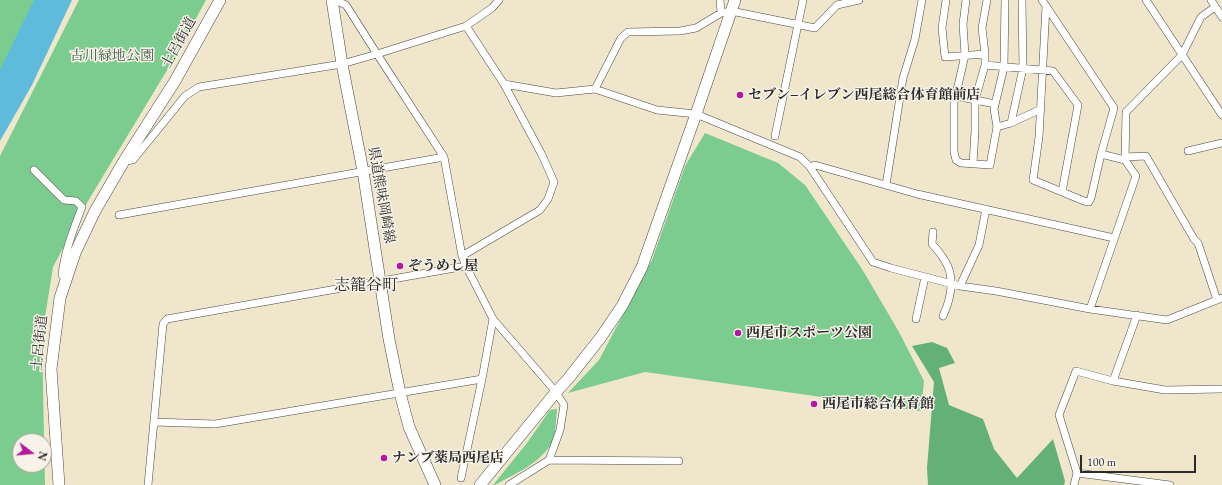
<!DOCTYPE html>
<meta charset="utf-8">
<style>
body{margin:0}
#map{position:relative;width:1222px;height:485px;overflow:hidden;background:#efe6cc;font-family:"EB Garamond",serif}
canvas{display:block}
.north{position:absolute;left:12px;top:433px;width:40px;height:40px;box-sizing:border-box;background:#f7f3e8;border:1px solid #a5a39c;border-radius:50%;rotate:106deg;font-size:11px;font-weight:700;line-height:16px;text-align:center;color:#2b2b2b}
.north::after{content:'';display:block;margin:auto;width:14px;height:18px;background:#b5179e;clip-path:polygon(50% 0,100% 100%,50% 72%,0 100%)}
.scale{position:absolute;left:1080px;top:455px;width:116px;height:18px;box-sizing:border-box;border:2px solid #2b2b2b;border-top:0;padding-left:5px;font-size:12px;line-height:14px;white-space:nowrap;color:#2b2b2b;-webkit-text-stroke:3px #f7f3e8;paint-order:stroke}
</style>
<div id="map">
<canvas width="1222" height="485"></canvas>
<div class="north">N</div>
<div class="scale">100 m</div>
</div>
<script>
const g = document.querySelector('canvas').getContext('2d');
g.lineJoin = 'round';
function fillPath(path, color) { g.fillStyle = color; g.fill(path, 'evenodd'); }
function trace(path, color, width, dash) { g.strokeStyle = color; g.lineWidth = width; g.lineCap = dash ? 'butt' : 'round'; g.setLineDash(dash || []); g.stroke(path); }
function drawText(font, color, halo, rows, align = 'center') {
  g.font = font + ' "EB Garamond","Noto Serif JP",serif'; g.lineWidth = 3; g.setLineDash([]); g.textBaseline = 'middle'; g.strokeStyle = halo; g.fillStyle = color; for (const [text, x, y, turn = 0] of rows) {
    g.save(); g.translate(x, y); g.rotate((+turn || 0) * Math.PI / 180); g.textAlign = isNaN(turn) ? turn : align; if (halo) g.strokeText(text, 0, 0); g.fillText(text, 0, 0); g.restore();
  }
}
const green = new Path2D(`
 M0 0H40L0 93Z
 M79 0H206L175 57 88 201 53 267 42 336 45 485H0V156ZM20 441H44V465H20Z
 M705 133 778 163 805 185 862 269 899 332 924 381 921 411 645 372 568 393 599 360 652 260 685 166Z
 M557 409C556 418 556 432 553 440 542 463 516 473 495 485H493L527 443 550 410Z`);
const forest = new Path2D(`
 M932 342 947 348 955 363 939 368 949 405 983 419 994 449 1017 478 1053 439 1065 481 1064 485H928L927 468 934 382 912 346Z`);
const water = new Path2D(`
 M34 0H72L32 85 0 141V70Z`);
const street = new Path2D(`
 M335 0 346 5 377 54 444 157 462 256 466 266 493 319 556 392 564 405 560 430 549 460
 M720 0 721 13
 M946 0 942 28 945 57 985 54
 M966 0 963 24 965 55 954 103V152L956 160 961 163 990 165 997 127 1011 123
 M987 0 982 28 985 54V65L1053 71 1078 105 1062 192
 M1022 0 1023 68 1011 123 1041 109
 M1042 0 1114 108 1101 154 1091 198 1089 202 1084 201 1033 180 1039 137 1046 6
 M1146 0 1222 115
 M1211 0 1222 17
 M504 84 556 93 595 89 657 110 696 114 800 157 810 167 873 262 891 268 960 286 996 291 1090 309 1167 320 1222 298
 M595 89 621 38 628 32 680 31 696 28 721 13 731 11 815 28 837 5 859 0
 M956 96 995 104
 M997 127 994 109 1004 67 1005 0
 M775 136 803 0
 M1188 151 1222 143
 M1101 154 1125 160
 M1125 157 1146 156 1194 239 1198 243 1217 300
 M124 161 133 160 185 96 199 87 342 64 377 54 466 26 492 8 499 0
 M973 164 975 131V100L985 65
 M810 167 815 165 917 194 1114 238
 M34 170 64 200 76 201 82 207C74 228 64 253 62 275L66 279
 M886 185 903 78 915 39 922 0
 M119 215 444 157
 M933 232 932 244C938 250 948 263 950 273 953 287 949 303 943 316
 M462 256 540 210 548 199 554 182 542 155 504 84 466 26
 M960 286 979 245 986 209
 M1090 309 1136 176 1125 160 1126 112 1182 55 1201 17 1215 7
 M916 319 925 277
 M1113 381 1137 315
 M154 422 215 424 482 379
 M1077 473 1170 485
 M461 478 482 379 493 319
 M148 485 163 324 167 319 466 266
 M509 485 549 460 679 461
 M1074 485 1077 473 1059 415 1076 371 1113 381 1165 390 1222 389`);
const secondary = new Path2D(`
 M332 0 342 64 363 171 389 339 400 393 409 427 435 485
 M59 485 51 369 60 298 75 253 95 211 124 161 175 81 220 0
 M480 485 556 392 568 379 601 337 622 306 642 267 696 114 735 0`);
const markers = [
 [740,95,4,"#b5179e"],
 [400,266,4,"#b5179e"],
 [738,333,4,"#b5179e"],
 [814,404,4,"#b5179e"],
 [384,458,4,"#b5179e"]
];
const streetNames = [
 ["土呂街道",179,43,-61],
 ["県道熊味岡崎線",381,195,80],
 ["土呂街道",40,343,-84]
];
const parkNames = [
 ["古川緑地公園",112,56]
];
const poiNames = [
 ["セブン−イレブン西尾総合体育館前店",748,95],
 ["ぞうめし屋",408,266],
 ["西尾市スポーツ公園",746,333],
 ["西尾市総合体育館",822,404],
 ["ナンブ薬局西尾店",392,458]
];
const quarterNames = [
 ["志籠谷町",366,286]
];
fillPath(green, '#7bcc8e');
fillPath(forest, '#64b079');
fillPath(water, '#5ebbdc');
trace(street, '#484743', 8);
trace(secondary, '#484743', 12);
trace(street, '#fff', 7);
trace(secondary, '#fff', 11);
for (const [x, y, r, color] of markers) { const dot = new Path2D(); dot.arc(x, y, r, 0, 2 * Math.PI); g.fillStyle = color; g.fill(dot); trace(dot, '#f7f3e8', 1.5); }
drawText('14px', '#2b2b2b', '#f7f3e8', streetNames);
drawText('14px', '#435b49', '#f7f3e8', parkNames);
drawText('bold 14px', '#2b2b2b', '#f7f3e8', poiNames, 'left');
drawText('16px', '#2b2b2b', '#f7f3e8', quarterNames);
</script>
